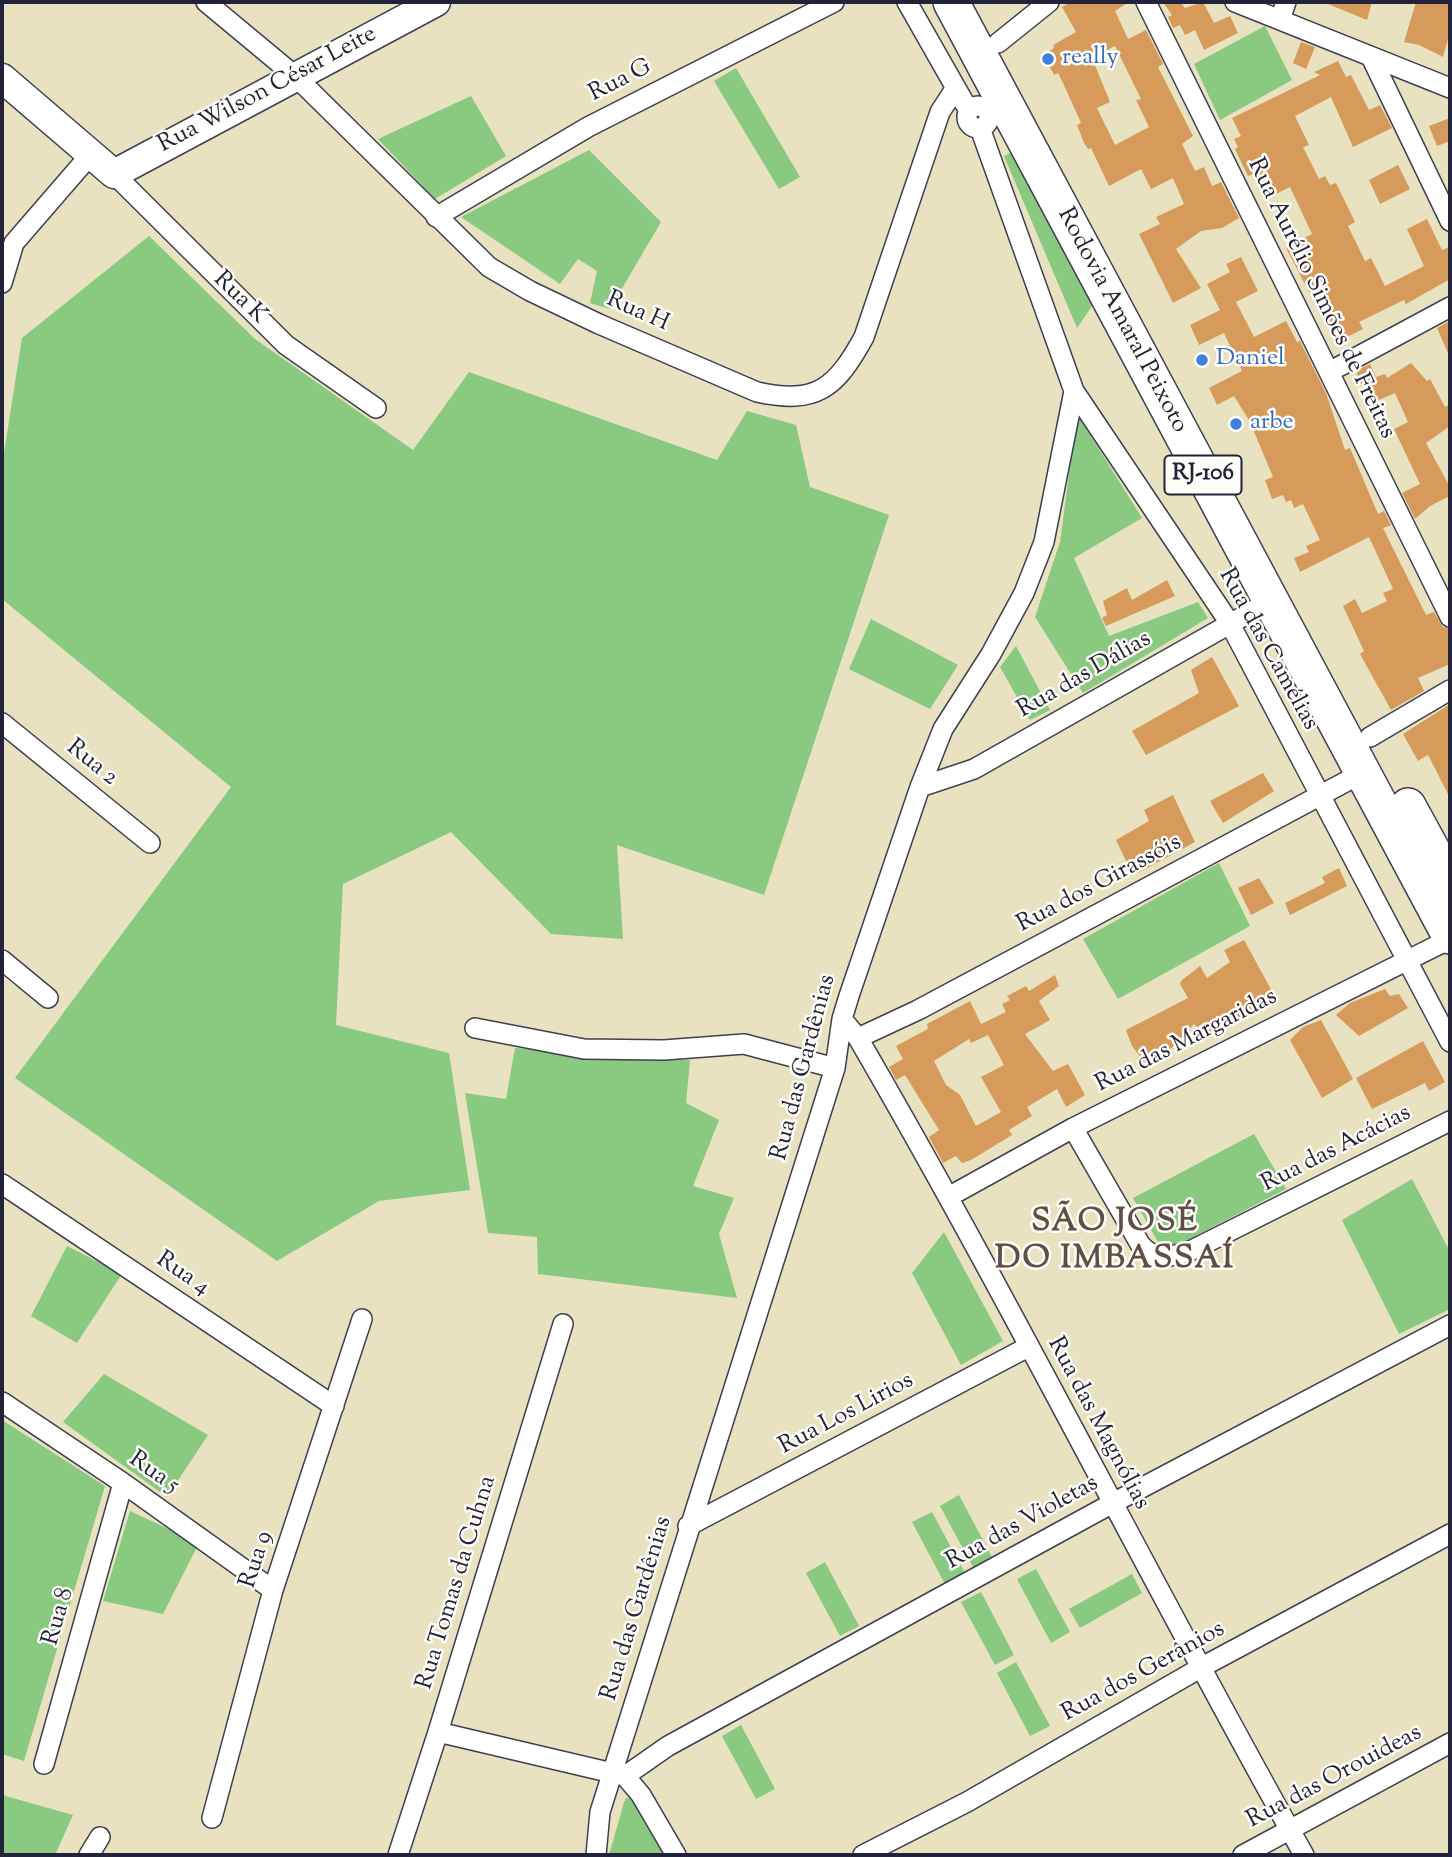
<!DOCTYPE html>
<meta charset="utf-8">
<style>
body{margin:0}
#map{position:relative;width:1452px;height:1857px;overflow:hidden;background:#e8e2c0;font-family:"Sorts Mill Goudy",serif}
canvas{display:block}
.frame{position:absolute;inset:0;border:4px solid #22223b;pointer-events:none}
</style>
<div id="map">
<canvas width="1452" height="1857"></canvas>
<div class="frame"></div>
</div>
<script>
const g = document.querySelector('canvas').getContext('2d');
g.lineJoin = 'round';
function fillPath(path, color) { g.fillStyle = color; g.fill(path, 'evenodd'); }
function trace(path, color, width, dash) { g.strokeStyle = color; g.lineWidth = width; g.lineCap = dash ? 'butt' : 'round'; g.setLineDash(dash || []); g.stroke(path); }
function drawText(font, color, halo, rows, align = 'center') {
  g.font = font + ' "Sorts Mill Goudy",serif'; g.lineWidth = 5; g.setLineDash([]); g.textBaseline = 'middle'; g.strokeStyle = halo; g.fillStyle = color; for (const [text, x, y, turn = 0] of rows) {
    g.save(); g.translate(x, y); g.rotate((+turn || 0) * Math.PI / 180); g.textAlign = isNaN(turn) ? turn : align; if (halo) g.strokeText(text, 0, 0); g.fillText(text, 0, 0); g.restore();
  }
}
const green = new Path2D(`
 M1265 26 1292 80 1220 120 1194 64Z
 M736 68 800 177 779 189 714 81Z
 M471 96 506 156 435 199 378 139Z
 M589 150 661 222 610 309 590 303 597 271 578 259 560 284 461 217Z
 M1014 151 1094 303 1077 328 1004 156Z
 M149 236 255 339 413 450 469 372 717 460 747 411 796 425 810 487 889 515 764 895 617 845 623 939 551 934 451 832 343 884 336 1025 449 1053 470 1190 379 1201 277 1261 15 1078 231 787 2 599V466L22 338Z
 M1077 414 1142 518 1074 558 1109 636 1198 602 1208 618 1083 693 1035 617 1060 542Z
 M871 619 958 665 930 709 849 669Z
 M1016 646 1050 710 1030 720 1000 667Z
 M1219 863 1250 926 1118 999 1083 939Z
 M515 1048 690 1060 686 1103 719 1120 693 1186 734 1198 719 1234 737 1298 538 1274 537 1237 488 1233 465 1093 506 1099Z
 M1254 1134 1286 1189 1176 1246 1158 1242 1133 1198Z
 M1412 1179 1448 1248H1450V1309L1399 1334 1342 1220Z
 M944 1232 1003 1341 961 1365 912 1273Z
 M67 1246 122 1274 77 1343 31 1316Z
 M104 1374 208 1435 167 1497 63 1422Z
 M2 1420 105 1486 24 1761 2 1754Z
 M959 1495 993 1559 974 1569 940 1506Z
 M130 1511 199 1543 163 1614 103 1601Z
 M932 1512 966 1575 946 1586 912 1522Z
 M825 1562 859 1626 840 1636 806 1573Z
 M1036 1569 1070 1632 1051 1643 1017 1579Z
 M1132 1574 1142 1593 1080 1628 1069 1609Z
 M981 1592 1014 1655 995 1665 961 1602Z
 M1016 1662 1050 1726 1030 1736 997 1673Z
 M741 1725 775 1789 756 1799 722 1736Z
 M2 1795 73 1815 55 1855H2Z
 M635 1795 670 1855H609L625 1799Z`);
const building = new Path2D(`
 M1070 2H1129L1115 11 1128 39 1146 30 1163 64 1158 67 1193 136 1182 144 1195 171 1204 167 1212 186 1221 182 1239 218 1222 228 1201 231 1176 249 1201 288 1173 303 1139 234 1160 224 1156 217 1184 204 1173 178 1151 189 1141 169 1109 186 1091 148 1088 149 1084 143 1077 125 1081 123 1063 83 1058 73 1054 75 1043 55 1054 48 1053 45 1076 32 1062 7ZM1115 46 1141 99 1136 100 1149 127 1115 145 1097 108 1110 102 1092 58Z
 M1163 2H1180L1185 8 1203 2 1214 23 1230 16 1238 33 1204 50 1195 30 1185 35 1180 25 1173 28 1168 17 1172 15Z
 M1323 2H1372L1367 20Z
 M1416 2H1450V32L1443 57 1419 45 1404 42Z
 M1301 42 1315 47 1306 69 1293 63Z
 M1338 61 1346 77 1351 75 1369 110 1380 105 1392 128 1353 147 1331 97 1295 116 1309 145 1303 147 1319 179 1325 176 1330 185 1336 183 1355 222 1348 226 1365 261 1371 258 1385 286 1424 266 1407 229 1427 219 1442 250 1450 247V279L1406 304 1404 300 1359 322 1363 329 1339 341 1314 290 1309 292 1286 248 1312 234 1290 187 1266 199 1253 174 1248 176 1235 149 1238 147 1234 139 1241 136 1232 118 1320 75 1314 72Z
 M1450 118V141L1437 146 1429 126Z
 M1398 165 1410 189 1380 204 1369 180Z
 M1241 257 1258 291 1236 302 1254 337 1286 321 1297 342 1300 341 1326 393 1345 450 1350 448 1378 514 1384 511 1391 525 1383 528 1426 615 1434 612 1443 627 1450 629V664L1418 678 1424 691 1391 710 1360 654 1364 651 1343 606 1355 599 1362 613 1387 601 1383 593 1393 589 1369 537 1300 572 1294 558 1309 552 1306 546 1320 540 1303 504 1294 508 1291 500 1286 502 1283 495 1272 499 1265 480 1273 477 1250 422 1234 396 1217 405 1209 388 1242 371 1224 333 1199 345 1190 325 1220 310 1207 284 1230 272 1226 264Z
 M1450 321V358L1437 328Z
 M1411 363 1427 381 1430 379 1445 407 1450 404V426L1426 443 1450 487V496L1430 506 1415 519 1402 493 1420 484 1394 429 1408 422 1395 393 1370 404 1356 371 1370 364 1376 377 1385 374 1387 378Z
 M1167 580 1175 596 1106 626 1102 618 1107 615 1103 601 1127 588 1132 600Z
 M1212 657 1239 706 1146 755 1132 731 1199 693 1191 670Z
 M1450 704V798L1428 755 1418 761 1403 734Z
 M1263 773 1274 791 1223 823 1210 801Z
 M1173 795 1195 842 1138 873 1128 865 1116 840 1149 821 1144 810Z
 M1339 868 1347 886 1290 915 1285 903 1325 883 1322 877Z
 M1259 878 1274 903 1251 915 1238 888Z
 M1244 940 1273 993 1252 1005 1255 1009 1240 1020 1211 1034 1205 1022 1197 1027 1194 1024 1164 1056 1146 1064 1132 1046 1126 1030 1188 998 1180 984 1182 980 1200 966 1207 978 1230 962 1224 950Z
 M1055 975 1059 986 1039 1001 1050 1020 1025 1034 1053 1071 1068 1064 1085 1095 1066 1107 1057 1089 1027 1107 1032 1116 1009 1130 1012 1135 971 1160 962 1163 956 1156 943 1163 929 1137 939 1130 905 1075 896 1080 889 1067 903 1059 896 1046 928 1029 927 1024 970 1001 981 1024 1006 1012 1002 1004 1010 1000 1007 996 1026 986 1029 991ZM988 1035 1004 1065 981 1077 1001 1112 976 1126 960 1095 946 1085 934 1061 969 1039 971 1043Z
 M1385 989 1390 996 1399 994 1408 1008 1359 1036 1336 1015 1350 1003Z
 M1321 1020 1353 1079 1322 1098 1290 1040 1303 1027Z
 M1423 1041 1445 1082 1429 1091 1425 1083 1372 1109 1356 1078Z`);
const street = new Path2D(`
 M206 2 295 76 489 267 530 291 599 324 757 392C817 405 836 388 864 337L940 112 955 89
 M907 2 969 111
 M1146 2 1450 617
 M1235 2 1450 88
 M1280 20 1286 2
 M998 43 1049 2
 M1372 59 1450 221
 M967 117a11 11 0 1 1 22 0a11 11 0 1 1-22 0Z
 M980 128 1074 391 1229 622 1450 1042
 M114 174 286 345 376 408
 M436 217 588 127 834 2
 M2 283 14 243 91 154
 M1329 372 1450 307
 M2 723 150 843
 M1370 737 1450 690
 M920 787 974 769 1272 600
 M2 960 48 998
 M842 1019 858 1038C1014 1306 1152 1585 1304 1855
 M475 1028 584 1049 664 1050 744 1044 835 1068
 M858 1038 918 1010 1364 772
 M1073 1128 1140 1244C1155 1262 1171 1257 1190 1251L1450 1121
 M2 1184 334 1406
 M950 1196 1073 1128 1450 939
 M2 1402 123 1483 273 1590
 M688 1526 1028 1347
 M438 1732 625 1776 641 1795 676 1855
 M44 1764 123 1483
 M625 1776 668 1746 1111 1504 1450 1325
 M212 1818 273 1590 362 1319
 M89 1855 100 1837
 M398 1855 438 1732 563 1324
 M596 1855 600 1812 835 1068 842 1019 849 996 920 787 943 729 991 654 1024 593 1044 542 1074 391
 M863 1855 967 1802 1202 1667 1450 1534
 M1243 1855 1450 1743`);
const secondary = new Path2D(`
 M2 78 114 174 436 2`);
const highway = new Path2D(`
 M951 2 1450 936
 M1408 806 1450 883`);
const markers = [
 [1048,59,7,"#3f7fe0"],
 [1202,360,7,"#3f7fe0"],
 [1236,424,7,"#3f7fe0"]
];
const shields = [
 [1203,475,77]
];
const shieldNames = [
 ["RJ-106",1203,475]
];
const shopNames = [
 ["really",1062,59],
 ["Daniel",1216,360],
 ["arbe",1250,424]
];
const streetNames = [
 ["Rua G",621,82,-27],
 ["Rua Wilson César Leite",268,91,-28],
 ["Rua K",239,299,44],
 ["Rua Aurélio Simões de Freitas",1320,299,64],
 ["Rua H",637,313,24],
 ["Rodovia Amaral Peixoto",1121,321,62],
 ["Rua das Camélias",1267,650,61],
 ["Rua das Dálias",1085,676,-30],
 ["Rua 2",91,764,39],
 ["Rua dos Girassóis",1100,885,-28],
 ["Rua das Margaridas",1187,1042,-27],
 ["Rua das Gardênias",805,1068,-75],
 ["Rua das Acácias",1337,1150,-27],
 ["Rua 4",182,1275,34],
 ["Rua Los Lirios",847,1415,-28],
 ["Rua das Magnólias",1097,1424,62],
 ["Rua 5",153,1474,35],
 ["Rua das Violetas",1023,1524,-29],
 ["Rua 9",258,1560,-72],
 ["Rua Tomas da Cuhna",458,1583,-73],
 ["Rua das Gardênias",638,1609,-73],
 ["Rua 8",60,1617,-74],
 ["Rua dos Gerânios",1144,1673,-29],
 ["Rua das Orouideas",1335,1778,-28]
];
const districtNames = [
 ["SÃO JOSÉ",1115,1225],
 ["DO IMBASSAÍ",1115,1262]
];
fillPath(green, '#89c980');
fillPath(building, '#d69b5a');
trace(street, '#403f4f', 22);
trace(secondary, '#403f4f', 31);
trace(highway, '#403f4f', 38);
trace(street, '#fff', 19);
trace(secondary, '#fff', 28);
trace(highway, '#fff', 35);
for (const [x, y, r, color] of markers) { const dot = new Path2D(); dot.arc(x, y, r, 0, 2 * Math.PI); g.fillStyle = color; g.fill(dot); trace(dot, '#fdfcf7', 2.5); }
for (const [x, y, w] of shields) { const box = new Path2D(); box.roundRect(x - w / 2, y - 19.5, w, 39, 5); g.fillStyle = '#fdfcf7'; g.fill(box); trace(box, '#22223b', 2); }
drawText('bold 23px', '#22223b', null, shieldNames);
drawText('24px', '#366cbe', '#fdfcf7', shopNames, 'left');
drawText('24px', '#22223b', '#fdfcf7', streetNames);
g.letterSpacing = '2px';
drawText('bold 32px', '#614c46', '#fdfcf7', districtNames);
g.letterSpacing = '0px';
</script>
